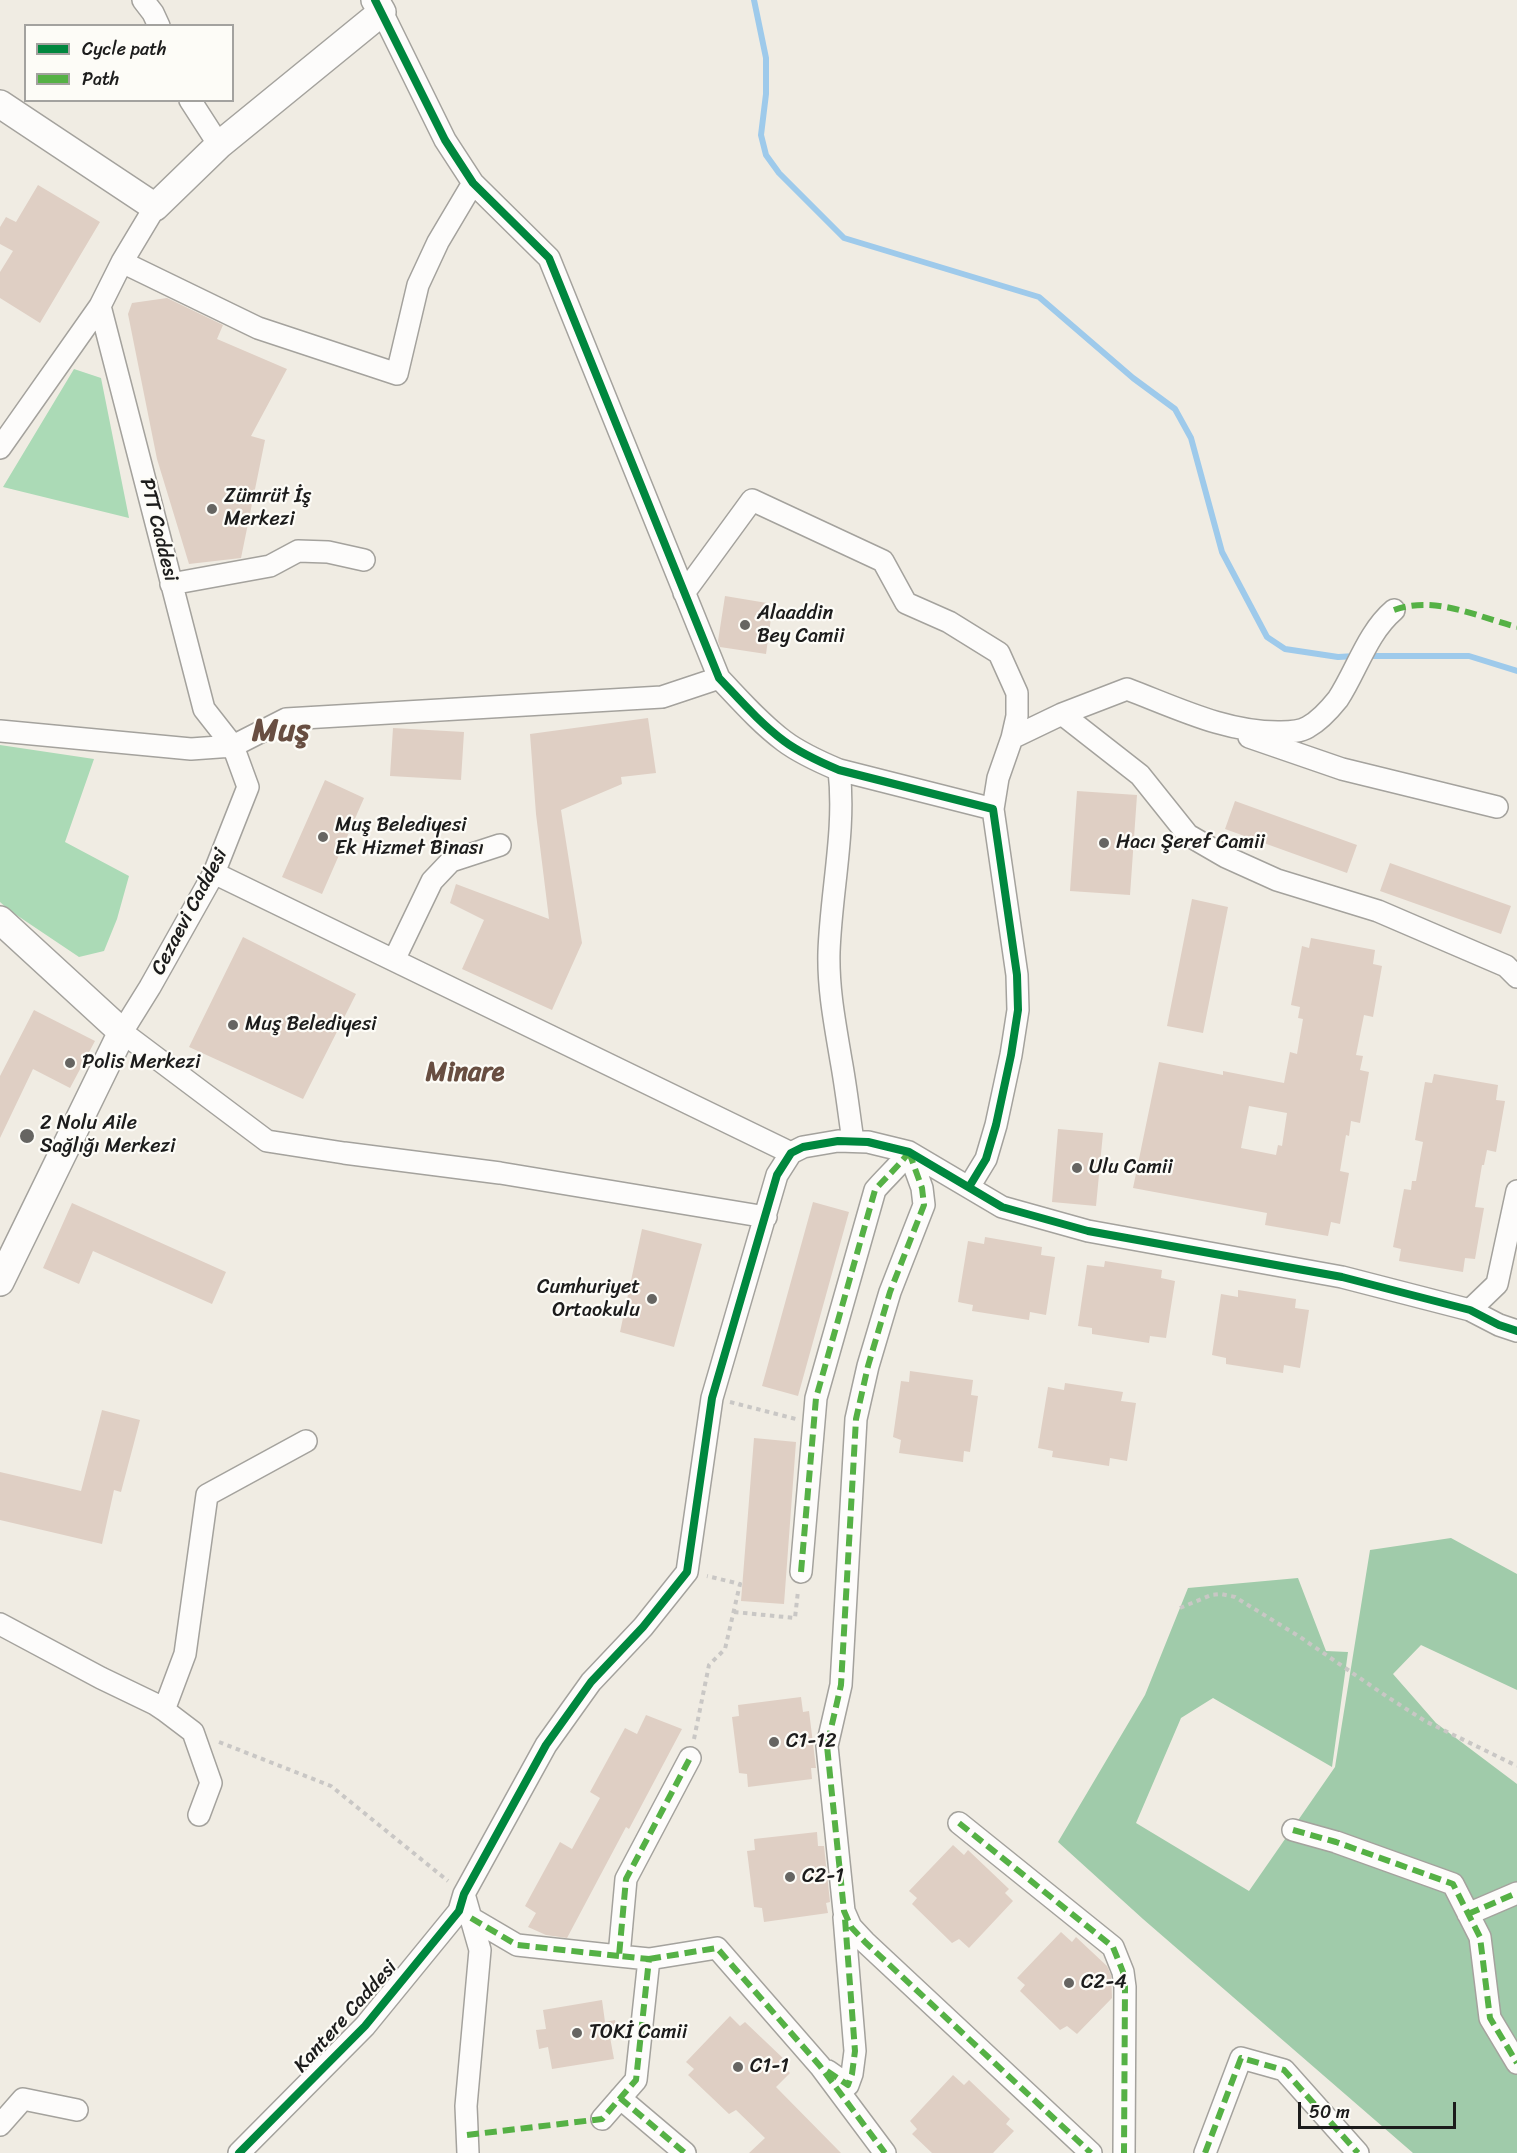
<!DOCTYPE html>
<meta charset="utf-8">
<style>
body{margin:0}
#map{position:relative;width:1517px;height:2153px;overflow:hidden;background:#f0ece3;font-family:Sriracha,sans-serif}
canvas{display:block}
.legend{position:absolute;left:24px;top:24px;width:210px;height:78px;box-sizing:border-box;background:#fdfcf7;border:2px solid #a3a29f;margin:0;padding:8px 10px;list-style:none;font-size:18px;color:#1c1c1c}
.legend li{display:flex;align-items:center;gap:12px;height:30px}
.legend b{width:30px;border:2px solid #a3a29f}
.scale{position:absolute;left:1298px;top:2102px;width:158px;height:27px;box-sizing:border-box;border:3px solid #1c1c1c;border-top:0;padding-left:8px;font-size:18px;line-height:21px;white-space:nowrap;color:#1c1c1c;-webkit-text-stroke:4px #fdfcf7;paint-order:stroke}
</style>
<div id="map">
<canvas width="1517" height="2153"></canvas>
<ul class="legend">
<li><b style="height:8px;background:#00873e"></b>Cycle path</li>
<li><b style="height:8px;background:#55b145"></b>Path</li>
</ul>
<div class="scale">50 m</div>
</div>
<script>
const g = document.querySelector('canvas').getContext('2d');
g.lineJoin = 'round';
function fillPath(path, color) { g.fillStyle = color; g.fill(path, 'evenodd'); }
function trace(path, color, width, dash) { g.strokeStyle = color; g.lineWidth = width; g.lineCap = dash ? 'butt' : 'round'; g.setLineDash(dash || []); g.stroke(path); }
function drawText(font, color, halo, rows, align = 'center') {
  g.font = font + ' Sriracha,sans-serif'; g.lineWidth = 4.5; g.setLineDash([]); g.textBaseline = 'middle'; g.strokeStyle = halo; g.fillStyle = color; for (const [text, x, y, turn = 0] of rows) {
    g.save(); g.translate(x, y); g.rotate((+turn || 0) * Math.PI / 180); g.textAlign = isNaN(turn) ? turn : align; if (halo) g.strokeText(text, 0, 0); g.fillText(text, 0, 0); g.restore();
  }
}
const green = new Path2D(`
 M74 369 101 378 129 518 3 487Z
 M0 745 94 759 65 842 129 876 117 919 104 951 79 957 9 910 0 902Z`);
const forest = new Path2D(`
 M1451 1538 1517 1574V1690L1421 1645 1393 1674 1436 1723 1517 1784V2153H1413L1143 1919 1058 1842 1145 1695 1188 1588 1298 1578 1326 1651 1348 1652 1332 1767 1213 1698 1181 1718 1136 1823 1249 1891 1335 1767 1370 1550Z`);
const stream = new Path2D(`
 M754 0 766 58V94L761 135 766 155 779 173 844 238 1039 297 1133 378 1175 409 1191 438 1222 552 1267 637 1285 649 1338 657 1356 656
 M1367 656H1469L1517 671`);
const building = new Path2D(`
 M38 185 100 222 40 323 0 298V272L13 251 0 244V227L6 217 16 222Z
 M167 298 223 325 217 339 287 369 251 436 265 440 241 558 189 564 157 459 128 314 132 303Z
 M725 596 773 604 766 654 720 647 718 641Z
 M648 718 656 773 621 777 622 784 561 810 582 943 552 1010 462 969 484 920 450 903 456 884 549 919 536 814 530 734Z
 M393 728 464 732 461 780 390 776Z
 M325 780 364 798 322 894 282 877Z
 M1077 791 1137 795 1130 895 1070 891Z
 M1235 801 1357 845 1347 873 1225 829Z
 M1390 863 1511 906 1501 934 1380 891Z
 M1192 899 1228 907 1203 1033 1167 1026Z
 M243 937 356 994 303 1099 189 1047Z
 M1311 938 1375 950 1373 964 1382 966 1373 1017 1364 1015 1356 1055 1363 1056 1360 1070 1369 1072 1360 1123 1351 1121 1349 1136 1346 1135 1340 1171 1349 1173 1340 1224 1331 1222 1328 1236 1265 1225 1267 1213 1133 1188 1159 1062 1223 1075V1071L1284 1083 1290 1052 1297 1054 1303 1019 1298 1018 1300 1007 1291 1005 1302 946 1309 948ZM1249 1106 1287 1113 1282 1146 1278 1145 1276 1155 1241 1148Z
 M34 1010 95 1041 70 1088 33 1069 0 1138V1076Z
 M1434 1074 1498 1085 1496 1100 1505 1101 1496 1152 1487 1150 1484 1165H1482L1475 1207 1484 1208 1475 1259 1465 1258 1463 1272 1399 1261 1401 1249 1393 1247 1404 1189 1411 1190 1412 1181H1416L1423 1142 1415 1140 1425 1082 1432 1083Z
 M1058 1129 1103 1133 1096 1206 1052 1202Z
 M813 1202 849 1212 798 1396 762 1386Z
 M72 1203 226 1272 212 1304 93 1251 79 1284 43 1268Z
 M642 1229 702 1244 674 1347 620 1332Z
 M985 1237 1042 1247 1041 1255 1055 1257 1046 1315 1030 1312 1029 1320 972 1311 973 1305 958 1302 968 1241 984 1244Z
 M1105 1261 1162 1270 1161 1278 1175 1281 1166 1338 1150 1336 1149 1343 1092 1334V1328L1078 1326 1087 1265 1104 1267Z
 M1238 1290 1296 1299 1295 1308 1309 1310 1300 1368 1284 1365 1283 1373 1226 1364V1358L1212 1355 1221 1294 1238 1297Z
 M910 1371 973 1380 971 1395 978 1396 970 1452 964 1451 963 1462 899 1453 901 1440 893 1437 901 1381 909 1382Z
 M1065 1383 1123 1392 1121 1401 1136 1403 1127 1461 1110 1458 1109 1466 1052 1457 1053 1451 1038 1448 1048 1387 1064 1390Z
 M102 1410 140 1420 121 1492 114 1490 102 1544 0 1520V1472L81 1491Z
 M754 1438 796 1442 784 1604 741 1601Z
 M801 1697 803 1712 809 1711 816 1768H811L812 1779 748 1787 747 1774 739 1773 732 1717 739 1716 738 1705Z
 M646 1715 682 1729 629 1829 626 1827 567 1938 546 1935 528 1927 536 1913 525 1906 560 1842 572 1849 600 1798 590 1792 625 1728 637 1734Z
 M817 1832 818 1846H824L830 1902 826 1903 828 1913 764 1922 762 1908 754 1907 747 1851 755 1850 754 1839Z
 M953 1845 964 1855 968 1850 1009 1889 1005 1893 1013 1901 969 1948 959 1939 952 1943 912 1904 917 1898 909 1891Z
 M1061 1932 1072 1942 1076 1937 1107 1966 1111 1975 1112 1998 1077 2034 1067 2026 1060 2030 1020 1991 1025 1985 1017 1978Z
 M602 2000 605 2022 615 2020 618 2036 610 2037 614 2059 552 2069 548 2047 539 2049 536 2030 546 2029 543 2010Z
 M730 2016 740 2026 745 2022 786 2061 782 2065 790 2073 776 2087 841 2153H749L765 2138 736 2110 729 2114 688 2075 694 2069 686 2062Z
 M953 2075 964 2085 969 2080 1010 2119 1006 2124 1014 2131 993 2153H932L912 2134 917 2129 910 2121Z`);
const path = new Path2D(`
 M730 1402 796 1419
 M1180 1608 1211 1595 1221 1594 1235 1597 1300 1637 1386 1696 1425 1721 1517 1766
 M734 1612 795 1618 798 1591
 M694 1739 709 1665 725 1649 740 1584 707 1576
 M219 1742 331 1786 448 1881`);
const minor = new Path2D(`
 M143 0 153 13 159 26
 M382 12 445 140 473 183 549 258 719 678C740 700 760 723 784 741 800 753 820 762 839 770L993 809 1017 975 1018 1010 1011 1055 996 1125 986 1159 969 1187
 M190 100 219 145
 M122 262 258 328 397 374 418 285 438 242 473 183
 M100 306 204 709 233 746 286 719 662 697 719 678
 M0 448 100 306 122 262 155 207
 M171 584 270 566 298 551 328 552 364 560
 M684 593 752 500 883 561 906 603 949 622 999 653 1017 693V716L1012 738
 M1062 714 1140 775 1188 835 1226 857 1277 880 1378 911 1506 966 1517 977
 M0 731 191 749 233 746 248 787 214 873 150 987 122 1032 267 1141 344 1153 500 1173 766 1217
 M1249 737 1342 769 1497 807
 M839 770C846 830 831 891 829 952 828 989 835 1024 841 1060 846 1087 849 1114 853 1141
 M993 809 998 778 1012 738 1062 714 1127 689C1177 708 1227 733 1281 732 1290 732 1300 732 1308 727 1319 721 1330 709 1338 699 1357 670 1367 633 1394 610
 M214 873 791 1153
 M394 960 432 881 451 861 500 845
 M909 1152 922 1188 924 1205 890 1292 868 1366 856 1419 841 1685 827 1746 844 1911 851 1927 865 1942 1091 2153
 M1470 1310 1497 1284 1517 1191
 M801 1572 816 1398 875 1190C886 1177 899 1166 909 1152
 M0 1624 101 1678 155 1704 164 1710 193 1732 211 1783 199 1815
 M164 1710 185 1654 207 1495 306 1441
 M959 1823 1113 1947 1123 1972 1125 1987 1124 2153
 M1293 1830 1336 1842 1453 1884 1480 1937 1490 2018 1517 2063
 M464 1894 480 1950 466 2106 468 2153
 M1468 1914 1517 1893
 M471 1918 517 1945 619 1956
 M649 1959 717 1948 820 2066 885 2153
 M828 2071 848 2085 852 2074 855 2051 844 1917
 M620 2098 685 2153
 M602 2119 636 2080 649 1959 619 1956 626 1879 690 1758
 M0 2125 23 2099 77 2110
 M239 2153 365 2026 459 1911 464 1894 546 1745 591 1682 643 1627 687 1572 712 1398 777 1175 791 1153 803 1147 838 1141 868 1142 909 1152 1002 1207 1088 1231 1342 1277 1470 1310 1499 1325 1517 1331
 M1205 2153 1241 2058 1284 2070 1358 2153`);
const tertiary = new Path2D(`
 M0 104 155 207 219 145 382 12 375 0
 M0 920 122 1032 0 1282`);
const quiet = new Path2D(`
 M1394 610C1436 595 1477 617 1517 627
 M909 1152 922 1188 924 1205 890 1292 868 1366 856 1419 841 1685 827 1746 844 1911 851 1927 865 1942 1091 2153
 M801 1572 816 1398 875 1190C886 1177 899 1166 909 1152
 M959 1823 1113 1947 1123 1972 1125 1987 1124 2153
 M1293 1830 1336 1842 1453 1884 1480 1937 1490 2018 1517 2063
 M1468 1914 1517 1893
 M471 1918 517 1945 619 1956
 M649 1959 717 1948 820 2066 885 2153
 M827 2071 848 2085 852 2074 855 2051 845 1919
 M620 2098 685 2153
 M467 2135 602 2119 636 2080 649 1959 619 1956 626 1879 690 1758
 M1205 2153 1241 2058 1284 2070 1358 2153`);
const cycleway = new Path2D(`
 M375 0 445 140 473 183 549 258 719 678C740 700 760 723 784 741 800 753 820 762 839 770L993 809 1017 975 1018 1010 1011 1055 996 1125 986 1159 969 1187
 M239 2153 365 2026 459 1911 464 1894 546 1745 591 1682 643 1627 687 1572 712 1398 777 1175 791 1153 803 1147 838 1141 868 1142 909 1152 1002 1207 1088 1231 1342 1277 1470 1310 1499 1325 1517 1331`);
const markers = [
 [212,509,6,"#666562"],
 [745,625,6,"#666562"],
 [323,837,6,"#666562"],
 [1104,843,6,"#666562"],
 [233,1025,6,"#666562"],
 [70,1063,6,"#666562"],
 [27,1136,8,"#666562"],
 [1077,1168,6,"#666562"],
 [652,1299,6,"#666562"],
 [774,1742,6,"#666562"],
 [790,1877,6,"#666562"],
 [1069,1983,6,"#666562"],
 [577,2033,6,"#666562"],
 [738,2067,6,"#666562"]
];
const poiNames = [
 ["Zümrüt İş",224,497],
 ["Merkezi",224,520],
 ["Alaaddin",757,614],
 ["Bey Camii",757,637],
 ["Muş Belediyesi",335,826],
 ["Ek Hizmet Binası",335,849],
 ["Hacı Şeref Camii",1116,843],
 ["Muş Belediyesi",245,1025],
 ["Polis Merkezi",82,1063],
 ["2 Nolu Aile",40,1124],
 ["Sağlığı Merkezi",40,1147],
 ["Ulu Camii",1089,1168],
 ["Cumhuriyet",640,1288,"right"],
 ["Ortaokulu",640,1311,"right"],
 ["C1-12",786,1742],
 ["C2-1",802,1877],
 ["C2-4",1081,1983],
 ["TOKİ Camii",589,2033],
 ["C1-1",750,2067]
];
const streetNames = [
 ["PTT Caddesi",158,530,76],
 ["Cezaevi Caddesi",190,912,-62],
 ["Kantere Caddesi",346,2017,-48]
];
const districtNames = [
 ["Minare",465,1073]
];
const townNames = [
 ["Muş",281,732]
];
fillPath(green, '#abdab6');
fillPath(forest, '#a0cbaa');
trace(stream, '#9ecaeb', 6);
fillPath(building, '#dfcfc4');
trace(minor, '#a4a29d', 24);
trace(tertiary, '#a4a29d', 30);
trace(path, '#c9c7c5', 4, [4.5, 4.5]);
trace(minor, '#fdfcfb', 21);
trace(tertiary, '#fdfcfb', 27);
trace(quiet, '#55b145', 6, [12, 6]);
trace(cycleway, '#00873e', 8);
for (const [x, y, r, color] of markers) { const dot = new Path2D(); dot.arc(x, y, r, 0, 2 * Math.PI); g.fillStyle = color; g.fill(dot); trace(dot, '#fdfcf7', 2); }
drawText('20px', '#1c1c1c', '#fdfcf7', poiNames, 'left');
drawText('20px', '#1c1c1c', '#fdfcf7', streetNames);
drawText('bold 26px', '#684e41', '#fdfcf7', districtNames);
drawText('bold 32px', '#684e41', '#fdfcf7', townNames);
</script>
